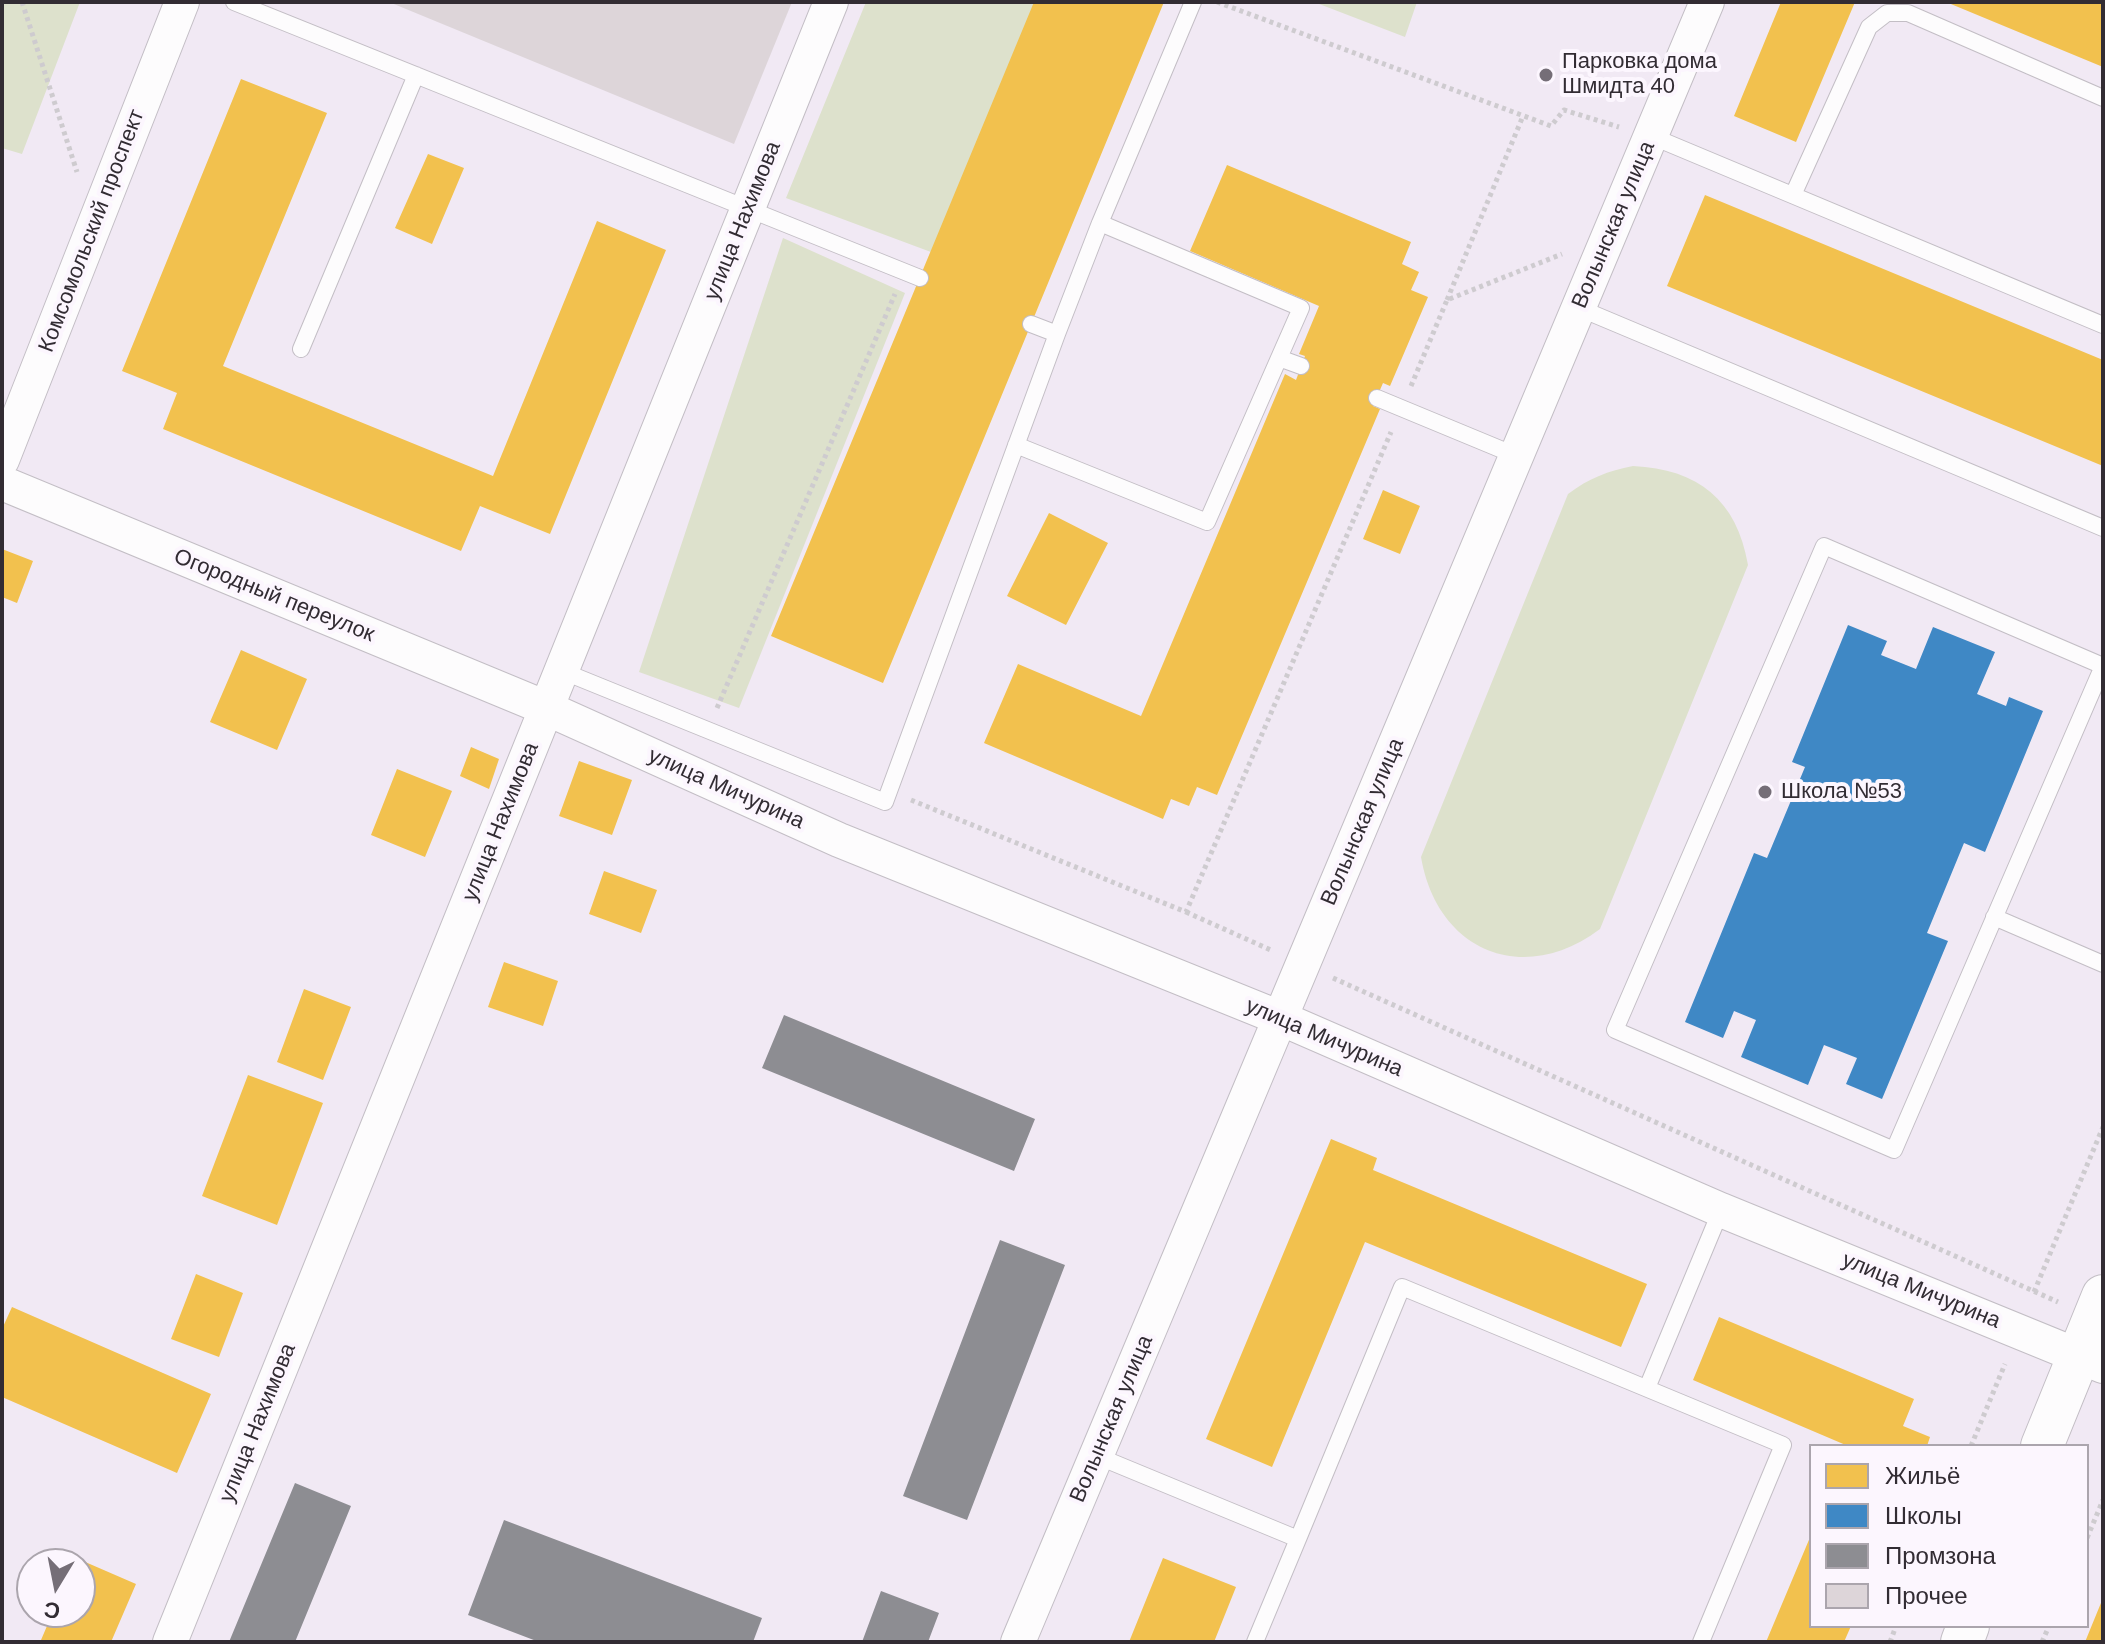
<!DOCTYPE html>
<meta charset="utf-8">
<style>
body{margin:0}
#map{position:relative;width:2105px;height:1644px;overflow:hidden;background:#f1e9f4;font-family:Arial,sans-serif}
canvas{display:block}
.frame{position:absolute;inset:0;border:4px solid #322c33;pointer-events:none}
.legend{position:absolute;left:1809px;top:1444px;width:280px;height:184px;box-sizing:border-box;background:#fcf6fe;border:2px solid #aba5ad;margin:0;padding:10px 14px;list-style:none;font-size:24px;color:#322c33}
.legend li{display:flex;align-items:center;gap:16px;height:40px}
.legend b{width:40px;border:2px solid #aba5ad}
.north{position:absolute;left:16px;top:1548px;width:80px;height:80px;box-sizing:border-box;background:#fcf6fe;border:2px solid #aba5ad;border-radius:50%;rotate:190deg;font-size:22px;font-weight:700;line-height:32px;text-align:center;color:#322c33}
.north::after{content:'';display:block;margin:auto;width:28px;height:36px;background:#756e77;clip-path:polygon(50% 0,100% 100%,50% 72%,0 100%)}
</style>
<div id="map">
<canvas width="2105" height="1644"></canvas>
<div class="frame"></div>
<ul class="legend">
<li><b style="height:22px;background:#f2c14e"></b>Жильё</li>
<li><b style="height:22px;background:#3f88c5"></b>Школы</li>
<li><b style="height:22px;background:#8d8d92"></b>Промзона</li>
<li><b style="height:22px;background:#ddd5d9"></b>Прочее</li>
</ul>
<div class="north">С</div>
</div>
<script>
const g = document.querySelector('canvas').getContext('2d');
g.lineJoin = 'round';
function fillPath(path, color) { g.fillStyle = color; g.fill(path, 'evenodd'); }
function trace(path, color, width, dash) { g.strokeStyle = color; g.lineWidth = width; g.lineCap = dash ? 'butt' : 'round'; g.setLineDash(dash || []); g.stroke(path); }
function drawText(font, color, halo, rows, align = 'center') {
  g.font = font + ' Arial,sans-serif'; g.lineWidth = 8; g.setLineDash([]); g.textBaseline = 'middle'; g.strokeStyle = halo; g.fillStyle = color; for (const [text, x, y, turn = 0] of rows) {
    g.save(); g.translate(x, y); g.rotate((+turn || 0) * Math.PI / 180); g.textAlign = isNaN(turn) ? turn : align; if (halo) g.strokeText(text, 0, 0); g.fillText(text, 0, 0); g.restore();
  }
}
const green = new Path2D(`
 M2 2H80L22 154 2 148Z
 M866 2H1039L947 258 786 198Z
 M1314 2H1417L1405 37Z
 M783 238 905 293 739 708 639 672Z
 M1633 466C1698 469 1737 500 1748 565L1600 929C1523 987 1437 951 1421 857L1568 494C1589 478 1608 471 1633 466Z`);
const homes = new Path2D(`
 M1034 2H1164L883 683 771 636Z
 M1781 2H1855L1796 142 1734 116Z
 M1946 2H2103V67Z
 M241 79 327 113 223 366 493 476 597 221 666 250 550 534 480 506 461 551 163 429 177 393 122 371Z
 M428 154 464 168 432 244 395 228Z
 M1227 165 1411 242 1402 264 1419 272 1411 290 1428 297 1390 386 1383 383 1373 406 1380 409 1217 795 1197 787 1189 806 1171 799 1163 819 984 743 1018 664 1141 716 1285 374 1296 380 1305 356 1299 354 1319 306 1190 251Z
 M1705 195 2103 360V466L1667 286Z
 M1383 490 1420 506 1400 554 1363 539Z
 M1049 513 1108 543 1066 625 1007 596Z
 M2 549 33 561 17 603 2 597Z
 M241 650 307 679 277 750 210 722Z
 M471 747 499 759 489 789 460 776Z
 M579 761 632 780 612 835 559 816Z
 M397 769 452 791 425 857 371 835Z
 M604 871 657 890 641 933 589 914Z
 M504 962 558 981 543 1026 488 1007Z
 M304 989 351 1007 323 1080 277 1062Z
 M248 1075 323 1103 277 1225 202 1196Z
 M1331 1139 1377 1158 1373 1170 1647 1284 1621 1347 1365 1242 1272 1467 1206 1439Z
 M196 1274 243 1293 219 1357 171 1339Z
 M12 1307 211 1394 177 1473 2 1397V1329Z
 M1719 1317 1914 1399 1903 1426 1930 1437 1927 1446H1848L1693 1380Z
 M1811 1535V1626H1851L1844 1642H1766Z
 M76 1558 136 1584 111 1642 41 1640 53 1612H80V1564H74Z
 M1163 1558 1236 1587 1214 1642H1129Z
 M2103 1598V1642H2085Z`);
const schools = new Path2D(`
 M1848 625 1887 641 1881 655 1916 669 1933 627 1995 652 1977 694 2006 706 2009 697 2043 711 1985 852 1964 843 1927 933 1948 941 1882 1099 1846 1084 1857 1058 1824 1045 1808 1085 1741 1057 1756 1020 1734 1011 1723 1038 1685 1022 1754 853 1767 858 1805 767 1792 762Z`);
const industry = new Path2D(`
 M784 1015 1035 1119 1014 1171 762 1068Z
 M1000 1240 1065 1265 967 1520 903 1496Z
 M295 1483 351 1506 295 1642H229Z
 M504 1520 762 1618 753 1642H539L468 1615Z
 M881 1591 939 1613 928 1642H862Z`);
const building = new Path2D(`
 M389 2H792L734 144Z`);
const path = new Path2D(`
 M22 2 77 172
 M1217 2 1551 126 1564 110 1619 127
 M1447 300 1523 116
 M1411 386 1447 300 1562 254
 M717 708 895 294
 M911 800 1186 912 1391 432
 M1186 912 1273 951
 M1333 978 2058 1302
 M2034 1292 2103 1127
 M1971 1446 2005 1364
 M2087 1538 2103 1500
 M1890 1642 1896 1626
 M2042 1642 2049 1626`);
const service = new Path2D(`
 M234 2 920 278
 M1651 136 2103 325
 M1793 195 1869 27 1887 13H1908L2103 98
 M1100 223 1301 308 1279 358
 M1579 308 2103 528
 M1031 324 1057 334
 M301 349 416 75
 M1377 398 1517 456
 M1016 445 1207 522 1279 358 1301 366
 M1824 546 2103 666 1894 1150 1615 1030Z
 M562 671 885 802 1057 334 1100 223 1193 2
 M1994 917 2103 964
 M1647 1388 1721 1210
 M1097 1456 1298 1539 1402 1287 1783 1445 1701 1642
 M1255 1642 1298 1539`);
const minor = new Path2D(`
 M2 460 182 2
 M2 483 546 708 839 840 1280 1018 1721 1210 2103 1366
 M170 1642 831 2
 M1018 1642 1707 2`);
const tertiary = new Path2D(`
 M2042 1446 2103 1296
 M1962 1642 1968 1626`);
const markers = [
 [1546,75,8,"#756e77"],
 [1765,792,8,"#756e77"]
];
const poiNames = [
 ["Парковка дома",1562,62],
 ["Шмидта 40",1562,87],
 ["Школа №53",1781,792]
];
const streetNames = [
 ["улица Нахимова",743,221,-68],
 ["Волынская улица",1614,225,-67],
 ["Комсомольский проспект",92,231,-69],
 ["Огородный переулок",274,596,22],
 ["улица Мичурина",726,789,24],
 ["улица Нахимова",501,822,-68],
 ["Волынская улица",1363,822,-67],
 ["улица Мичурина",1324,1038,23],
 ["улица Мичурина",1921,1291,22],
 ["Волынская улица",1112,1419,-67],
 ["улица Нахимова",258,1423,-68]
];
fillPath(green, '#dde1cc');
fillPath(homes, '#f2c14e');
fillPath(schools, '#3f88c5');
fillPath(industry, '#8d8d92');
fillPath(building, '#ddd5d9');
trace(service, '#c3bec5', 18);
trace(minor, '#c3bec5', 36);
trace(tertiary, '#c3bec5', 44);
trace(path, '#cecbcf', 5, [4, 4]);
trace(service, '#fdfcfd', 16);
trace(minor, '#fdfcfd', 34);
trace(tertiary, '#fdfcfd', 42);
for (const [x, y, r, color] of markers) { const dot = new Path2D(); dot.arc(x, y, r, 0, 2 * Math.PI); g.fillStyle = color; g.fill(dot); trace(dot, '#fcf6fe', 3); }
drawText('22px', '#322c33', '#fcf6fe', poiNames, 'left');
drawText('22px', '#322c33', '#fcf6fe', streetNames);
</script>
